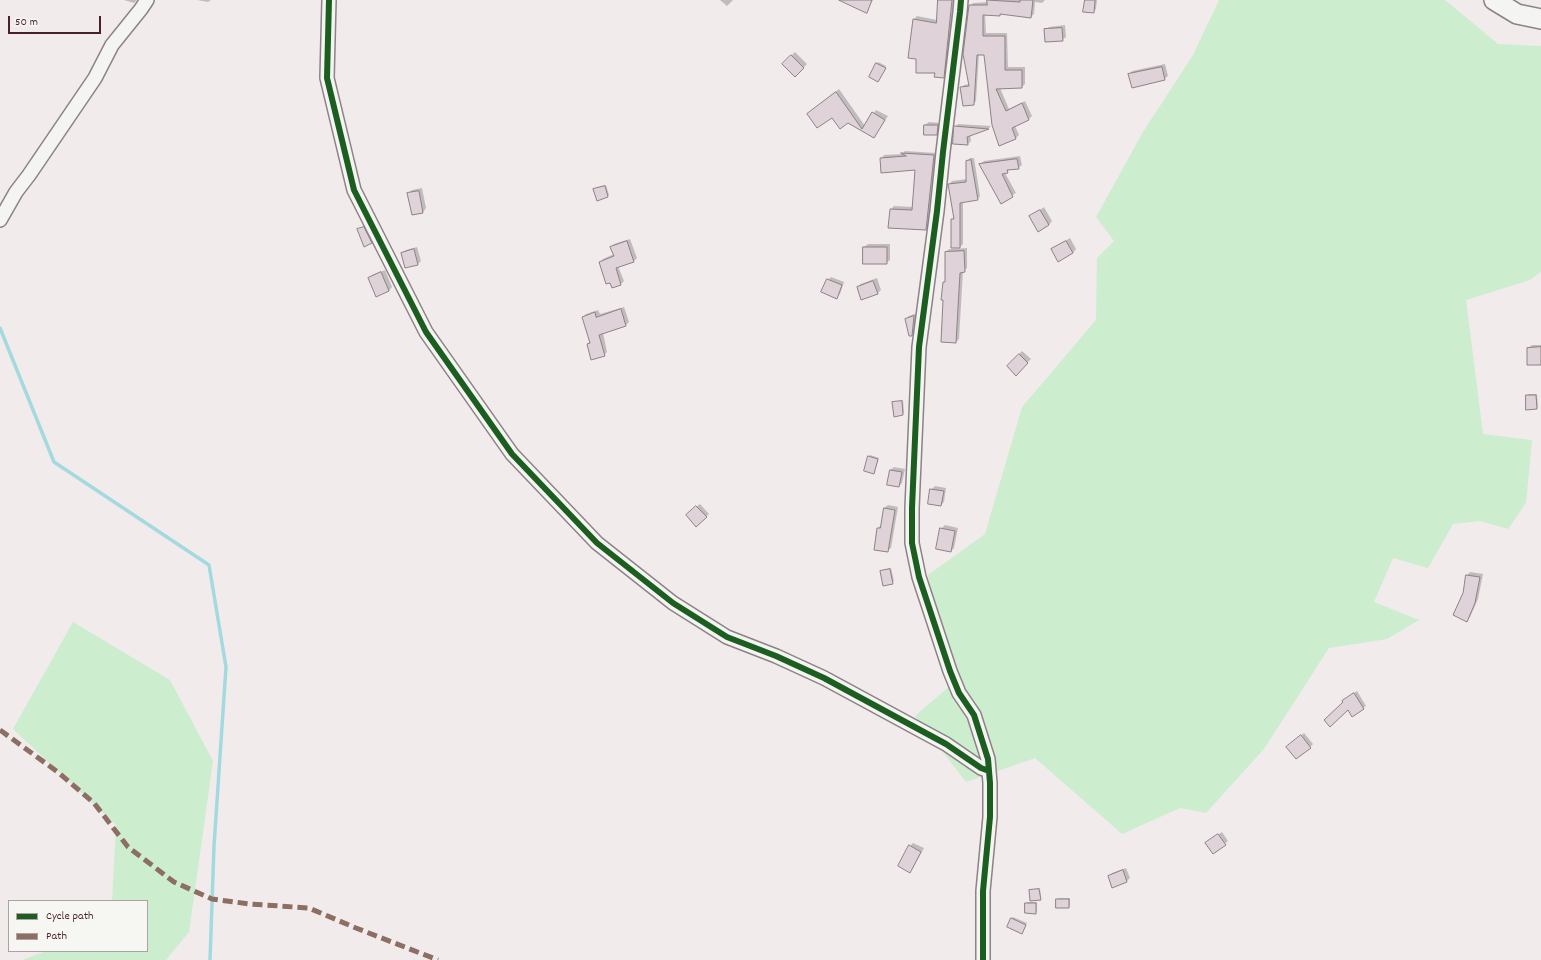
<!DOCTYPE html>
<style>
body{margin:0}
#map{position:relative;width:1541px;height:960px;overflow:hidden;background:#f1ebec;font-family:Dekko,sans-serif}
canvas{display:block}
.legend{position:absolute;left:8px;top:900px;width:140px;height:52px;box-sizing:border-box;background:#f6f6f2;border:1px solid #b1a0a2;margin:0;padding:5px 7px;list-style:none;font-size:12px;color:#4a1f2b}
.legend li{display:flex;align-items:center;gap:8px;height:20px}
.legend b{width:20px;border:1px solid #b1a0a2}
.scale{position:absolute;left:8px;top:16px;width:93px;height:18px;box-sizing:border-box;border:2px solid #4a1f2b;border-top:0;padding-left:5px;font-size:12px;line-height:14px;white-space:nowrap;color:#4a1f2b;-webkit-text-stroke:3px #f6f6f2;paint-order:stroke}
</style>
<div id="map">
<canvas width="1541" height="960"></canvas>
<ul class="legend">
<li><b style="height:5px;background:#1b5e20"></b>Cycle path</li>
<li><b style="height:5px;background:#8d6e63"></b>Path</li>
</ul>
<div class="scale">50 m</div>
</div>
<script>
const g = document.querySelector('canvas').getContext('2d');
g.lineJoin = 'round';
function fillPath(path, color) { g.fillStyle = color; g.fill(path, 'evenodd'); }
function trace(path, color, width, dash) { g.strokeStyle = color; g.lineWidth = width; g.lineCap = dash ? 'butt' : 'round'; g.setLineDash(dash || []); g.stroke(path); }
const green = new Path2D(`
 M1219 0H1445L1498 44 1541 46V272L1530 280 1466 300 1483 434 1532 440 1526 503 1508 529 1480 521 1453 524 1428 568 1393 558 1374 602 1419 620 1387 639 1329 648 1264 749 1206 813 1180 808 1122 834 1035 758 966 782 915 716 959 678 931 600 928 575 985 534 1022 407 1096 320 1097 258 1114 241 1096 217 1143 132 1193 55Z
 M73 622 170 680 213 761 189 932 166 960H22L46 951H147V901H112L116 825 13 729Z`);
const shadow = new Path2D(`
 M124 0H137L134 3Z
 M197 0H211L208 2Z
 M720 0H733L727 6Z
 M848 0H873L866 11Z
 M938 0H955L947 74 944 77 936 72 914 19 917 16 937 20Z
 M988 0H1045L1042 3 1035 2 1034 14 1031 17 1001 13 999 15 985 14 986 33H1007L1008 67H1025V84L1022 87 1000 88 1009 109 1025 101 1032 116 1029 119 1015 126 1019 135 1016 138 1000 144 985 54H979L976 101 973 104 961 88 964 85 969 84 970 6 973 3 988 2Z
 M1086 0H1097L1096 9 1093 12Z
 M1065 25 1066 37 1062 40 1045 30 1049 27Z
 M795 52 807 64 795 76 783 64Z
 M878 62 886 66 879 79 870 76Z
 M1165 64 1168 76 1164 79 1129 75 1132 71Z
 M839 89 865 126 876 110 888 116 874 137 848 122 812 111Z
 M929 122 941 123 940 131 937 134 925 125Z
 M958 124 991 126 989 128 970 134 971 141 968 144 954 143 955 127Z
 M905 151 937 153 929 226 926 229 891 209 894 206 914 207 916 169 881 159 884 155 902 154Z
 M1020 156 1022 165 1018 168 1010 169 1005 173 1016 193 1001 202 981 164 984 161Z
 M970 158H974L980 196 978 199 963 201V244L960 247 952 220 954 217 949 184 952 181 967 179V161Z
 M606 185 609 195 608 196 596 188Z
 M422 188 426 208 423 212 412 214 408 194 412 190Z
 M1044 207 1052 221 1049 225 1031 216Z
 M367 224 375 239 372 243 358 230Z
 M1070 238 1076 249 1073 253 1052 249Z
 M630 239 637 258 634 261 618 266 624 281 621 284 612 287 600 262 603 259 614 254 612 247 614 244Z
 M868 244H890V260L886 263 864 247Z
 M417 247 421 261 418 264 402 253 406 250Z
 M967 248V268L963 271 959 339 956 342 944 282 946 279V252L949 249Z
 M385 270 392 287 389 291 377 296 369 278 372 275Z
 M831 277 844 282 840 294 836 297 828 280Z
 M877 278 881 290 878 293 858 287 861 284Z
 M624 307 629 322 626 325 603 333 607 352 604 355 588 344 591 341 583 317 586 314 598 310 600 314Z
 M917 313 915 331 912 335 906 319 909 316Z
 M1532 345H1541V364L1528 348Z
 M1022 351 1031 359 1016 374 1008 366Z
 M1528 394H1537L1538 407 1536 408 1527 396Z
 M903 400 904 413 895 416 893 403Z
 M870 455 879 458 874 473 869 456Z
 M894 467 905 469 902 483 899 486 890 470Z
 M935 486 946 488 944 502 941 505 931 490Z
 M700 504 709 514 696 525 687 515Z
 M888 505 898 507 891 548 887 551 878 528 882 524 884 508Z
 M945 525 958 528 954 548 951 551 941 529Z
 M891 568 894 581 884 585 881 571Z
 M1470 572 1483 574 1478 599 1470 617 1467 621 1464 593 1467 575Z
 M1357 691 1366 706 1363 708 1349 709 1343 701Z
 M1304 733 1313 744 1310 747 1291 744Z
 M1222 832 1228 841 1213 853 1210 840Z
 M913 843 924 848 913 868 910 871V846Z
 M1126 868 1130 878 1127 881 1113 886 1109 876 1112 873Z
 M1040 888 1041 897 1040 899 1030 891Z
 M1059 898H1070V906L1069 907 1057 899Z
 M1027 902H1037V911L1035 913 1026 903Z
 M1013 917 1027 923 1022 933 1012 918Z`);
const stream = new Path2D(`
 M0 328 54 462 209 565 226 667 214 846 210 960`);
const building = new Path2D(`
 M839 0H872L867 13Z
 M938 0H952L944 78 934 77 935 73H916V59L908 58 913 19 936 23Z
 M987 0 1020 2V0H1033L1031 18 1000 14V16L983 15V36H1005V70H1022V88L996 89 1006 111 1022 103 1029 120 1012 128 1016 139 999 146 992 125 984 55H977L974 105 963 106 960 87 969 86 963 54 969 5H987Z
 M1085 0H1095L1094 13 1083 12Z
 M1062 28 1063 41 1045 42 1044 29Z
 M791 55 804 68 795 77 782 64Z
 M876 63 886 68 878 82 869 77Z
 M1162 67 1165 80 1132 88 1128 74Z
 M836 92 862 129 872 112 885 120 874 138 848 123 840 129 832 118 817 128 807 114Z
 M924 125H938L937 135H924Z
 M954 126 989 129 967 137 968 145 953 144Z
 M901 153 934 155 926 230 888 228 890 209 912 210 915 170 881 173 880 158 906 156Z
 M1017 159 1019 169 1007 170 1008 173 1002 174 1013 197 1001 204 979 164Z
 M971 160 978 200 960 203V248H951V219H954L948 184 966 182V161Z
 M605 186 608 197 597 201 593 189Z
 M419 191 423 213 412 215 407 193Z
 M1040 210 1049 225 1038 232 1029 216Z
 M364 227 372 243 364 247 357 229Z
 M627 241 634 262 616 268 621 285 612 288 610 283 606 284 599 262 614 256 610 247Z
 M1066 241 1073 253 1058 262 1051 249Z
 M863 247H887V264H863Z
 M414 249 418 265 405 268 401 253Z
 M964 251 965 272 960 273 956 343 941 342 943 300H941L943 282H945V252Z
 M381 272 389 291 376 297 368 278Z
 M827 279 842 285 837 299 821 292Z
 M873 281 878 294 861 300 857 287Z
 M621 309 626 326 599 335 605 356 591 360 587 344 590 343 582 317 595 312 596 317Z
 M914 316 912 336H909L905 319Z
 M1541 347V365H1527V348Z
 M1019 354 1028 363 1016 376 1007 366Z
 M1526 395H1536L1537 409 1526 410Z
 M902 401 903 415 894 417 892 402Z
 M868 456 878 459 874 474 864 471Z
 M890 470 902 472 899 487 887 485Z
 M930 489 944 491 941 506 928 504Z
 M696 506 707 517 696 527 686 515Z
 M884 508 895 510 888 552 874 550 877 528H880Z
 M940 528 955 531 951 552 936 549Z
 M890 569 893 584 883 586 880 571Z
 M1466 575 1480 577 1475 603 1467 622 1453 615 1463 593Z
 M1354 693 1364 709 1352 717 1348 710 1330 727 1324 720 1343 702 1342 701Z
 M1301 735 1311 748 1296 759 1286 747Z
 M1218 834 1226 845 1213 854 1205 843Z
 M909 845 921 852 910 873 898 866Z
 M1123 870 1127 882 1112 888 1108 876Z
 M1039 889 1041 900 1030 901 1029 890Z
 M1056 899H1069V908H1056Z
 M1025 903H1036V914L1025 913Z
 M1011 918 1026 925 1022 934 1007 927Z`);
const street = new Path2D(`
 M329 0 327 78 354 190 426 332 512 454 597 543 673 603 727 637 776 656 824 678 946 744 981 768 989 771
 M961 0 960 12 943 152 937 211 919 347 912 508V543L919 577 950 671 959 693 974 715 988 759 990 783V817L983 891V960
 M0 220 16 192 29 175 95 78 112 45 141 9 147 0`);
const secondary = new Path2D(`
 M1494 0 1517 14 1541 19`);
const quiet = new Path2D(`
 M0 730 59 773 94 803 128 847 174 882 212 899 250 904 309 908 356 928 438 960`);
const cycleway = new Path2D(`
 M329 0 327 78 354 190 426 332 512 454 597 543 673 603 727 637 776 656 824 678 946 744 981 768 989 771
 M961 0 960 12 943 152 937 211 919 347 912 508V543L919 577 950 671 959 693 974 715 988 759 990 783V817L983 891V960`);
fillPath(green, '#ccedce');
fillPath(shadow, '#0003');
trace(stream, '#a3dae0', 3.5);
fillPath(building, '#dfd2d8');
trace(building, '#8d8285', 1);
trace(street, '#8d8285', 16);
trace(secondary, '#8d8285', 22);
trace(street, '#f4f4f2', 13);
trace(secondary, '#f4f4f2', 19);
trace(quiet, '#8d6e63', 5, [10, 5]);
trace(cycleway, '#1b5e20', 6);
</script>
